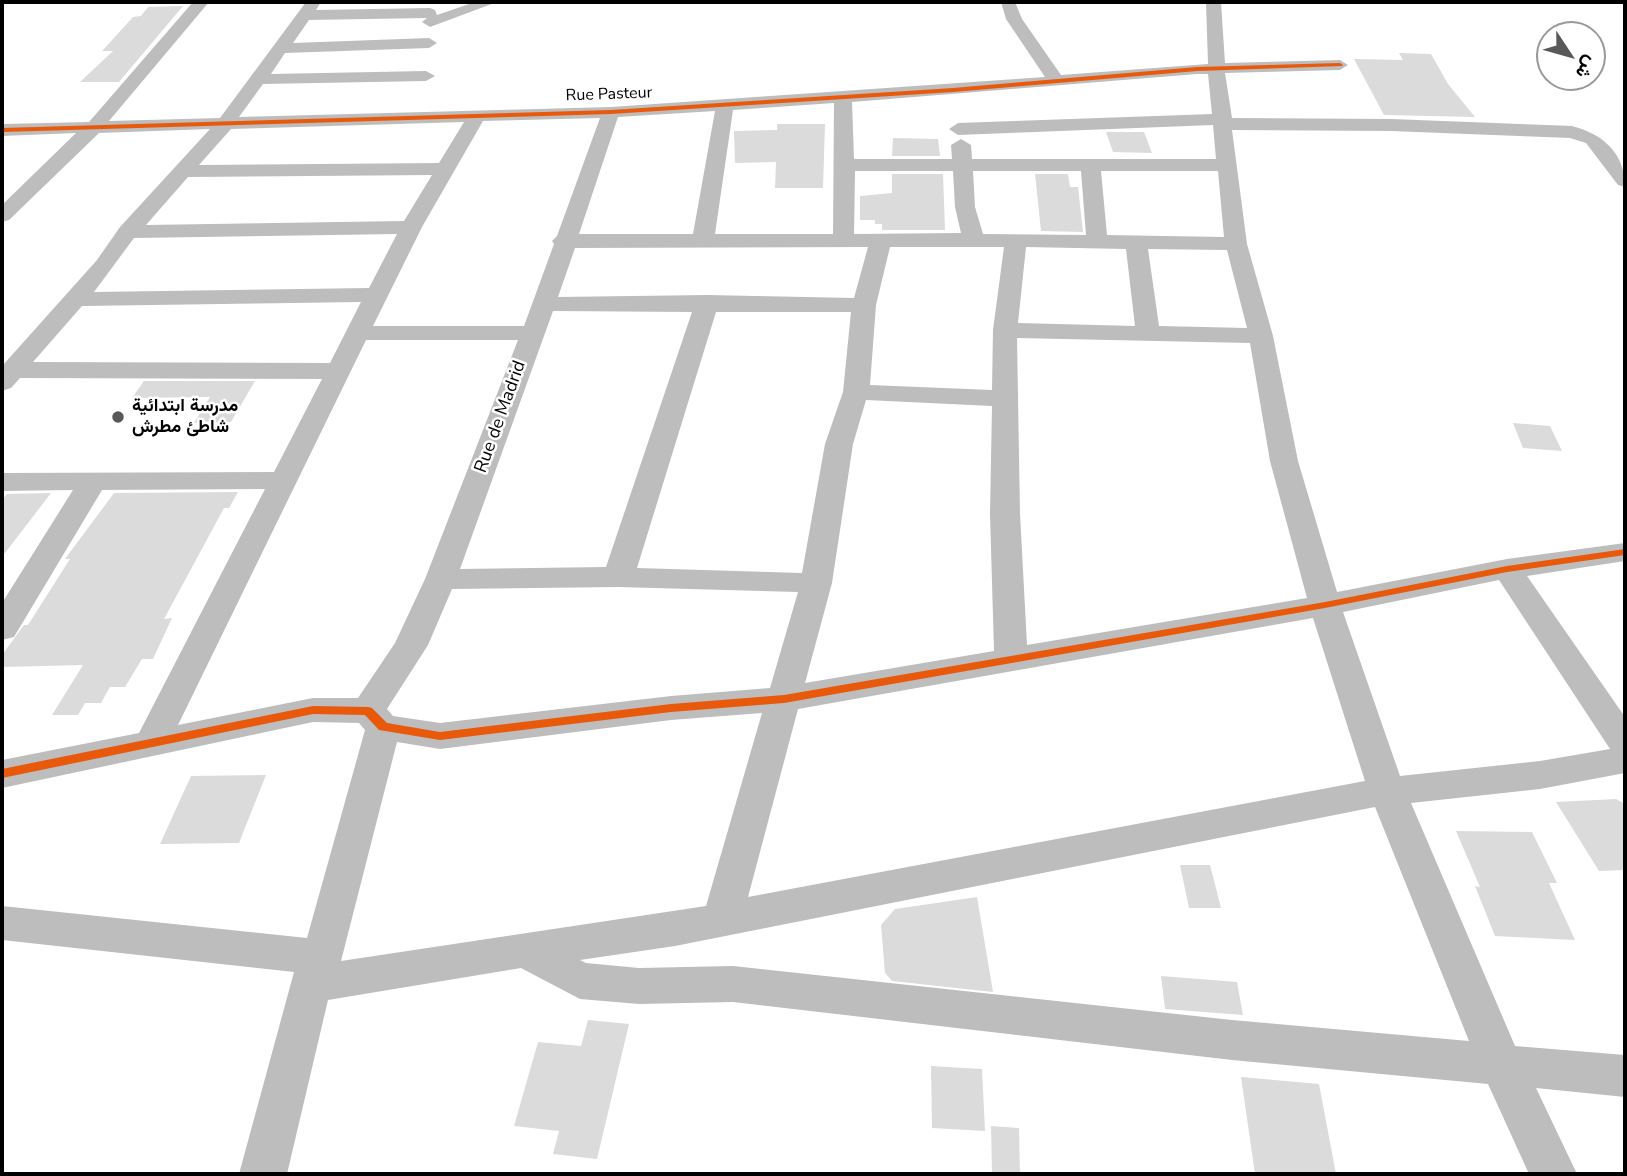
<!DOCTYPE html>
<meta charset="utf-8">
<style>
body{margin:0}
#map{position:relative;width:1627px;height:1176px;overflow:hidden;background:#fff;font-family:"Nunito Sans",Vazirmatn,sans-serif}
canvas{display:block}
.frame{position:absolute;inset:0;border:4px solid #000;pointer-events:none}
.north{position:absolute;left:1536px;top:21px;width:70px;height:70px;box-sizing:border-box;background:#fff;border:2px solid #999;border-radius:50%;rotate:126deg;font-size:19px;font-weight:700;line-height:28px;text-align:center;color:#000}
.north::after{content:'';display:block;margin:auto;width:24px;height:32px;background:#595959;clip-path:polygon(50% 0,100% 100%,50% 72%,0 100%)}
</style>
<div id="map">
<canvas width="1627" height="1176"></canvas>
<div class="frame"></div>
<div class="north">ش</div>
</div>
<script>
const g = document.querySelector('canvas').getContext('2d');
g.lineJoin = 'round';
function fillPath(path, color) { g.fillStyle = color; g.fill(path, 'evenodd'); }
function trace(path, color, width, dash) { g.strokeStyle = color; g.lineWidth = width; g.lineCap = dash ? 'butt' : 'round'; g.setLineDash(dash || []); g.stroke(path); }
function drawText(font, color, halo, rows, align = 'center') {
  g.font = font + ' "Nunito Sans",Vazirmatn,sans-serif'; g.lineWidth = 5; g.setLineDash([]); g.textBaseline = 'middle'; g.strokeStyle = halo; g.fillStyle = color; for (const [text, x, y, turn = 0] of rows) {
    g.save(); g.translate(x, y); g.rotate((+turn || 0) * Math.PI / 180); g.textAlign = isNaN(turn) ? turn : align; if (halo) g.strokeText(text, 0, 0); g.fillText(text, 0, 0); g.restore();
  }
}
const building = new Path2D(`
 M183 6 119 82H80L113 51H102L133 17 141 16 148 7Z
 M1399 53 1431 54 1448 84 1475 117 1384 115 1354 59 1403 60Z
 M777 124H825L823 188H775L776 162 735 163 734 131 777 130Z
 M1106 132H1144L1152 153 1113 152Z
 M893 138 938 139 940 156H892Z
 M892 174H943L945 230H882V224H875V220H860V196L892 193Z
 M1035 174H1068L1070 187H1078L1083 232 1041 231Z
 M144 381H255L231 422 194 423 210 397 132 398Z
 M1513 423 1550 426 1562 451 1523 448Z
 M238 492 229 508H224L164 619 172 618 153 659H142L125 687H110L101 703H85L78 715H52L83 665 2 667V655L24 625H28L70 559H65L114 493Z
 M51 493 2 557V500L7 494Z
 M266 775 239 843 160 844 191 776Z
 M1616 799 1625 804V870L1599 871 1556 802Z
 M1456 831 1532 832 1557 883H1549L1575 940 1495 936 1475 886 1480 887Z
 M1180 865H1210L1221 908H1189Z
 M977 897 993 992 892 981 885 973 881 925 895 909Z
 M1161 976 1237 982 1243 1015 1165 1009Z
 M588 1020 629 1024 597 1159 553 1154 559 1131 514 1126 538 1042 581 1046Z
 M931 1066 982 1069 985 1131 932 1128Z
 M1241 1077 1319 1084 1336 1174H1255Z
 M991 1126 1019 1128 1020 1174H992Z`);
const minor = new Path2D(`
 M193 2H209L109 121 220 118 306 2H321L316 10 430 8 435 10 437 15 475 2H497L430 27 422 22 427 18 309 20 293 43 429 38 437 43 429 48 285 53 271 74 426 71 435 76 426 81 263 84 239 117 611 107 1045 77 1006 19 1001 2H1015L1022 19 1061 75 1208 64 1206 2H1221L1225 63 1340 60 1348 65 1340 70 1225 73 1232 118 1391 119 1572 126C1603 134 1625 153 1625 187L1618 185 1586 143 1570 138 1391 131 1232 130 1247 244 1273 336 1298 461 1337 592 1507 559 1625 543V561L1527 576 1625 717V773L1540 789 1411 803 1515 1046 1625 1055V1097L1536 1088 1577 1174H1529L1488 1084 1232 1060 733 1002 639 1004 580 999 521 968 328 1000 287 1174H239L294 972 2 940V906L307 938 365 730 359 723 313 722 2 788V760L139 733 265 489 102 490 14 637 2 640V603L73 490 2 491V473L274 472 322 379 20 378 11 388 2 391 3 365 97 260 120 227 210 129 99 133 9 220 2 222V205L76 133 2 136V124L89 122ZM1197 74H1208L1212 114 958 123 949 129 958 135 1213 125 1216 159H972L971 145 961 139 951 145 952 159H854L852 102ZM834 103 833 234H715L733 110ZM715 111 693 234H579L618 117ZM600 118 557 236 552 241 554 244 524 326H373L422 227 483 121ZM464 122 439 163 199 165 231 129ZM855 171H953L955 207 961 233 854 234ZM973 171H1081L1086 235 983 234 975 207ZM1101 171H1218L1224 237 1107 235ZM432 175 404 221 146 225 188 177ZM397 234 369 288 94 292 134 238ZM868 247 854 298 707 295 558 297 575 248ZM890 247H1004L993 330 992 390 870 385 876 305ZM1026 247 1126 249 1135 326 1018 323ZM1148 249 1227 250 1247 328 1159 326ZM361 302 330 363 33 362 82 306ZM553 311 692 312 606 567 460 569ZM716 312H851L843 392 825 444 802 573 637 568ZM1017 338 1250 343 1270 461 1307 598 1027 645 1020 514ZM366 340H518L425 579 395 643 358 698H313L178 725ZM866 400 992 406 990 514 994 651 805 683 832 583 853 444ZM1499 580 1610 749 1540 761 1400 776 1343 612ZM618 587 798 592 770 688 671 696 440 723 393 716 387 709 428 645 452 589ZM1313 618 1365 781 748 897 798 709ZM762 713 706 906 341 961 397 742 440 749 671 720ZM1375 807 1469 1041 1232 1020 733 966 639 968 586 963 580 960 675 946Z`);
const cycleway = new Path2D(`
 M1340 63 1343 65 1342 66 1197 71 953 92 611 114 2 132V128L611 110 953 88 1197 67Z
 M1625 549V555L1507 572 1325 608 784 703 671 712 440 740 379 730 365 715 313 714 2 778V769L313 706 368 707 372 708 387 723 440 732 671 704 784 695 1325 602 1507 566Z`);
const markers = [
 [118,417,7,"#595959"]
];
const farStreetnames = [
 ["Rue Pasteur",609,95,-2]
];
const poiNames = [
 ["مدرسة ابتدائية",132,407],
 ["شاطئ مطرش",132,428]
];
const streetNames = [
 ["Rue de Madrid",501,417,-70]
];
fillPath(building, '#dbdbdb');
fillPath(minor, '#bdbdbd');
fillPath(cycleway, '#e8590c');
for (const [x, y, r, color] of markers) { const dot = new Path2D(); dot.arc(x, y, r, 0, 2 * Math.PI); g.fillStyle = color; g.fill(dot); trace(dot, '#fff', 2.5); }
drawText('16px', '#000', '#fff', farStreetnames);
drawText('bold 18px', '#000', '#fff', poiNames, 'left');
drawText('18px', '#000', '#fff', streetNames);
</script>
